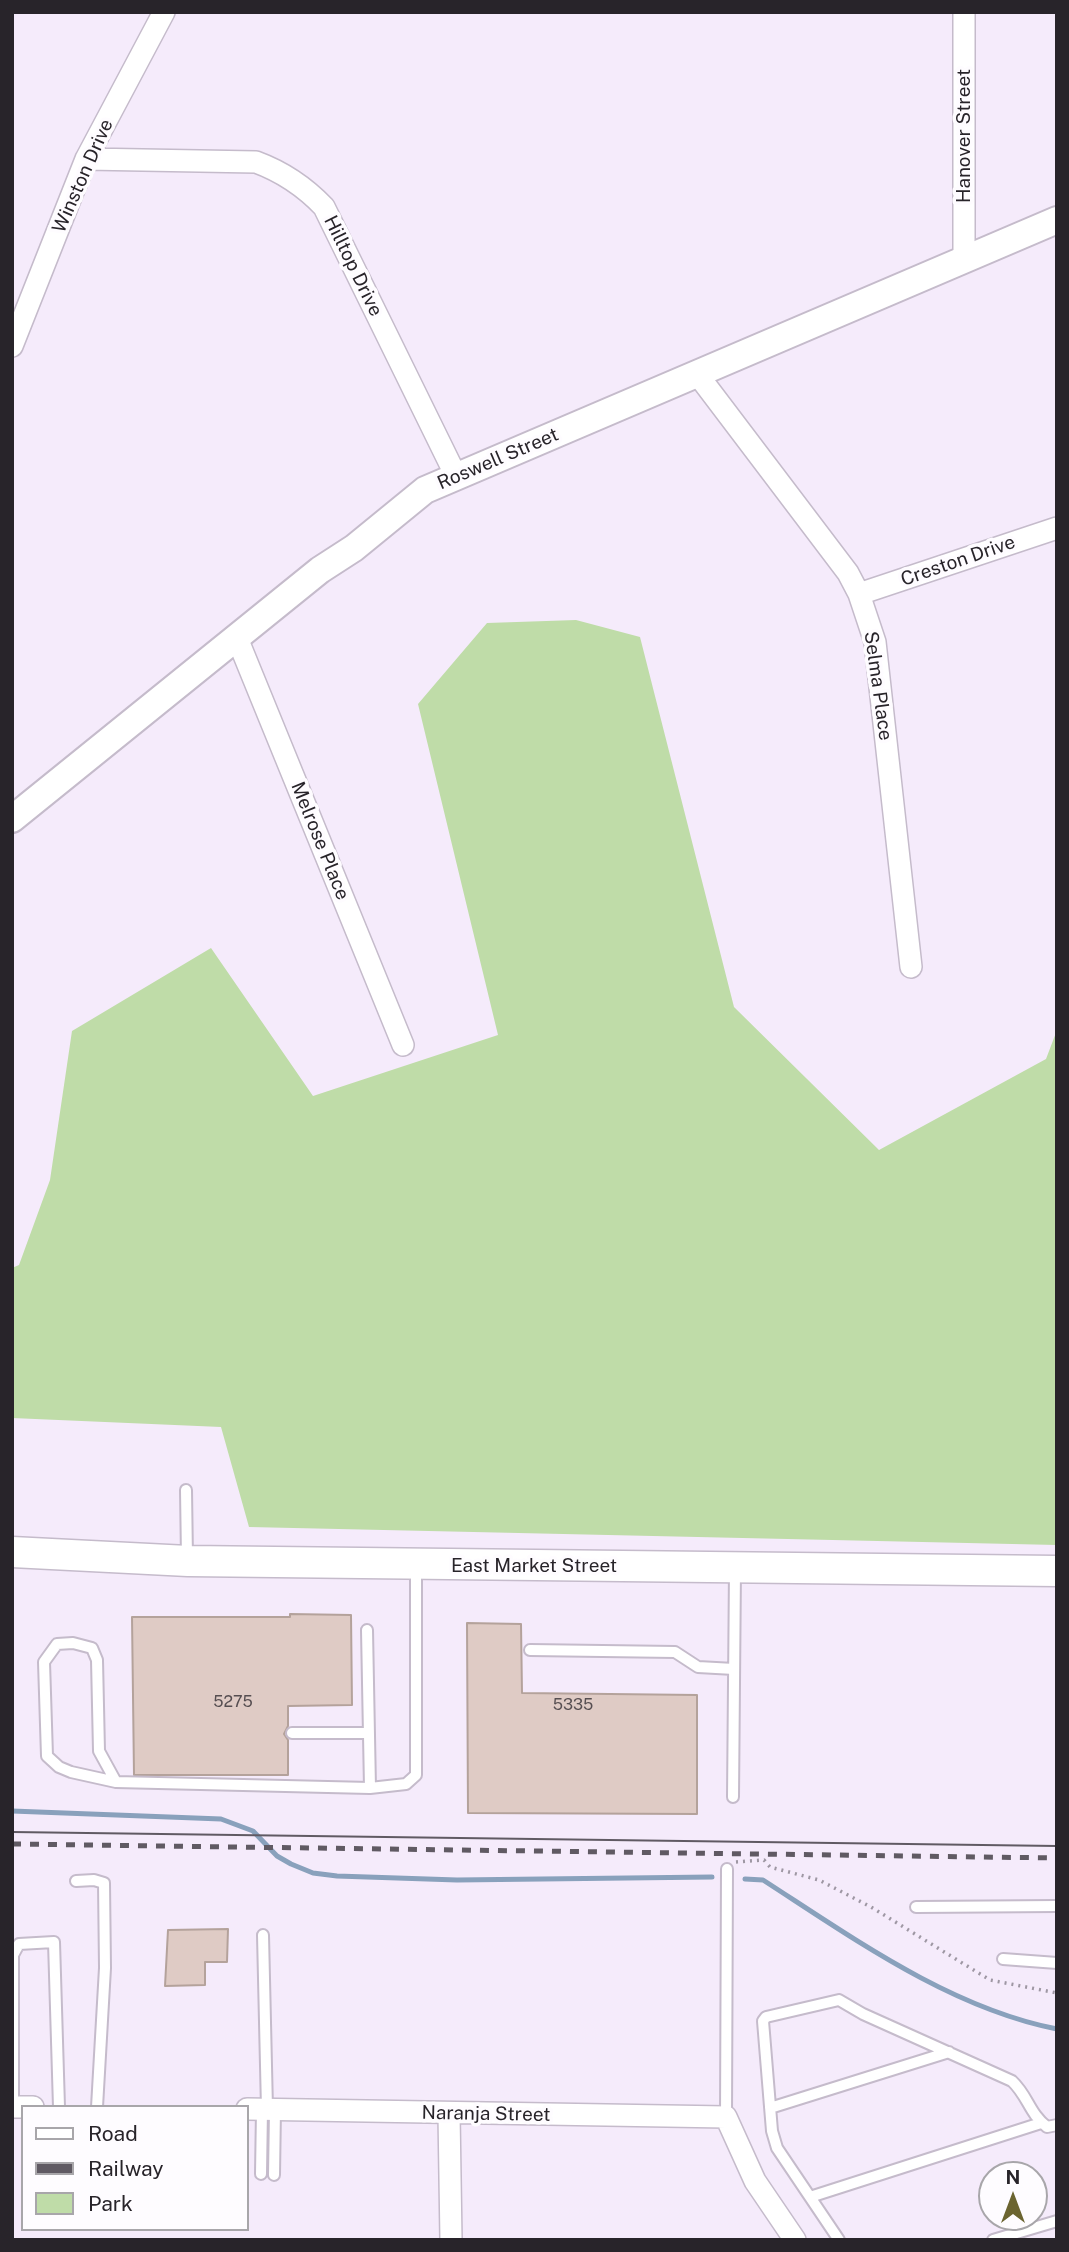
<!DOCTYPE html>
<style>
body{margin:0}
#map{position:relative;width:1069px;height:2252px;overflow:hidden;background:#f5ebfb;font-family:"Public Sans",sans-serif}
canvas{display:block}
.frame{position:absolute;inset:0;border:14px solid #28242a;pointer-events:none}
.legend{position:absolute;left:21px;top:2105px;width:228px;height:126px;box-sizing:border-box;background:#fefcff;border:2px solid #a8a6aa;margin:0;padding:9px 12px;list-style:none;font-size:21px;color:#28242a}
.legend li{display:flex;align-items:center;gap:14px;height:35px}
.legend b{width:35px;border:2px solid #a8a6aa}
.north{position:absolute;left:978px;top:2161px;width:70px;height:70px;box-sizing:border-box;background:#fefcff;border:2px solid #a8a6aa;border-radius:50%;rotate:0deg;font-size:19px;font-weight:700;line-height:28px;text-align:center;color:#28242a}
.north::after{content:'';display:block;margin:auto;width:24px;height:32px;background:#6b6430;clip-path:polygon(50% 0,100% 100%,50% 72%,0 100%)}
</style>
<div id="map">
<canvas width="1069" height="2252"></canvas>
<div class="frame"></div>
<ul class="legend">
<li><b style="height:9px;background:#fff"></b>Road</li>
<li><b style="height:9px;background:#605a63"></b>Railway</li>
<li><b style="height:19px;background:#bfdca8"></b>Park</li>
</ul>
<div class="north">N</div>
</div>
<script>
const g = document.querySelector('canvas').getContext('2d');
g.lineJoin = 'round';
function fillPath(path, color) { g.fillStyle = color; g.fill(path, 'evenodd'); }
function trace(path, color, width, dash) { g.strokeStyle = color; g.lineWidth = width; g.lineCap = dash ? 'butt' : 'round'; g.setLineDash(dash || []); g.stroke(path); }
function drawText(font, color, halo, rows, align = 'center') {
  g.font = font + ' "Public Sans",sans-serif'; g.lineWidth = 7; g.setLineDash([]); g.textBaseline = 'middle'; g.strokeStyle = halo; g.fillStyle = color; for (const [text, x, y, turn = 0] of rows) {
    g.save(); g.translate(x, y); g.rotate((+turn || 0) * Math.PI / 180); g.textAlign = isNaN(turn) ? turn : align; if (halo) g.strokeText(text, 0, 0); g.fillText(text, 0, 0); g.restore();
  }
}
const green = new Path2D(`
 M576 620 640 637 734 1007 879 1150 1046 1059 1057 1030V1545L249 1527 221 1427 12 1418V1268L19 1265 50 1180 72 1031 211 948 313 1096 498 1035 418 704 487 623Z`);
const stream = new Path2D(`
 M12 1811 221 1819 253 1831 277 1856 291 1864 313 1873 337 1876 457 1880 712 1877
 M745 1879 763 1880C853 1938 950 2008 1057 2029`);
const building = new Path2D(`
 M290 1614 351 1615 352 1705 288 1706V1726L284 1734 288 1740V1775H134L132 1617H290Z
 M467 1623 521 1624 522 1693 697 1695V1814L468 1813Z
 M228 1929 227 1962H205V1985L165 1986 168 1930Z`);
const path = new Path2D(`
 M736 1862 764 1860 770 1867 819 1880 871 1907 990 1980 1057 1993`);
const service = new Path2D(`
 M186 1490 187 1558
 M367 1630 370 1788
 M530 1650 675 1652 698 1667 734 1669
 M292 1733H368
 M116 1782 99 1751 97 1660 92 1648 73 1643 57 1644 44 1662 47 1756 59 1767 71 1772 116 1782 370 1788 406 1784 416 1775V1566
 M733 1797 735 1569
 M76 1881 94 1880 104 1883 105 1968 97 2107
 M916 1907 1057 1906
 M263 1935 267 2109
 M1003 1959 1057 1963
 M13 2107V1955L19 1944 54 1942 59 2107
 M770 2108 949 2052
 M726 2117 727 1869
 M261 2174 262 2109
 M274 2175 275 2109
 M810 2197 1041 2123
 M839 2240 777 2148 772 2131 763 2021 766 2017 839 2000 863 2014 1012 2081C1028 2096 1029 2113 1047 2127L1057 2125
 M993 2240 1057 2221`);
const minor = new Path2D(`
 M86 159 256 162C283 172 304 186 324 207L456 476
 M964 259V12
 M12 346 86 159 164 12
 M698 375 848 573 859 594 875 642 911 967
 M859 594 1057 528
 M237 638 403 1045
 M12 2107H33
 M247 2109 726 2117 755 2181 795 2240
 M449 2114 451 2240`);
const tertiary = new Path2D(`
 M12 819 320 570 354 548 425 490 1057 220`);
const secondary = new Path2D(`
 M12 1552 188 1561 1057 1571`);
const tram = new Path2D(`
 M12 1832 1057 1846`);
const rail = new Path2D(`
 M12 1844 1057 1858`);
const numberNames = [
 ["5275",233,1702],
 ["5335",573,1705]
];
const streetNames = [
 ["Hanover Street",964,136,-90],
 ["Winston Drive",83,176,-66],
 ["Hilltop Drive",353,266,64],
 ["Roswell Street",498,459,-23],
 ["Creston Drive",958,561,-19],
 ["Selma Place",878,686,82],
 ["Melrose Place",320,841,68],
 ["East Market Street",534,1566],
 ["Naranja Street",486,2114,1]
];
fillPath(green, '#bfdca8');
trace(stream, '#89a1bc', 5);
fillPath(building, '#dfcbc5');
trace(building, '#b4a29b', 2);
trace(service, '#c5bbcb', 14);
trace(minor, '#c5bbcb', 24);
trace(tertiary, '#c5bbcb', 30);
trace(secondary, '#c5bbcb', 33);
trace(path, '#9e97a3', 3.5, [2, 5]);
trace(service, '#fff', 10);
trace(minor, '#fff', 21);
trace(tertiary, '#fff', 26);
trace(secondary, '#fff', 30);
trace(tram, '#605a63', 2);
trace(rail, '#605a63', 5, [9, 9]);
drawText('16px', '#564e51', null, numberNames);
drawText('19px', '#28242a', '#fefcff', streetNames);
</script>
